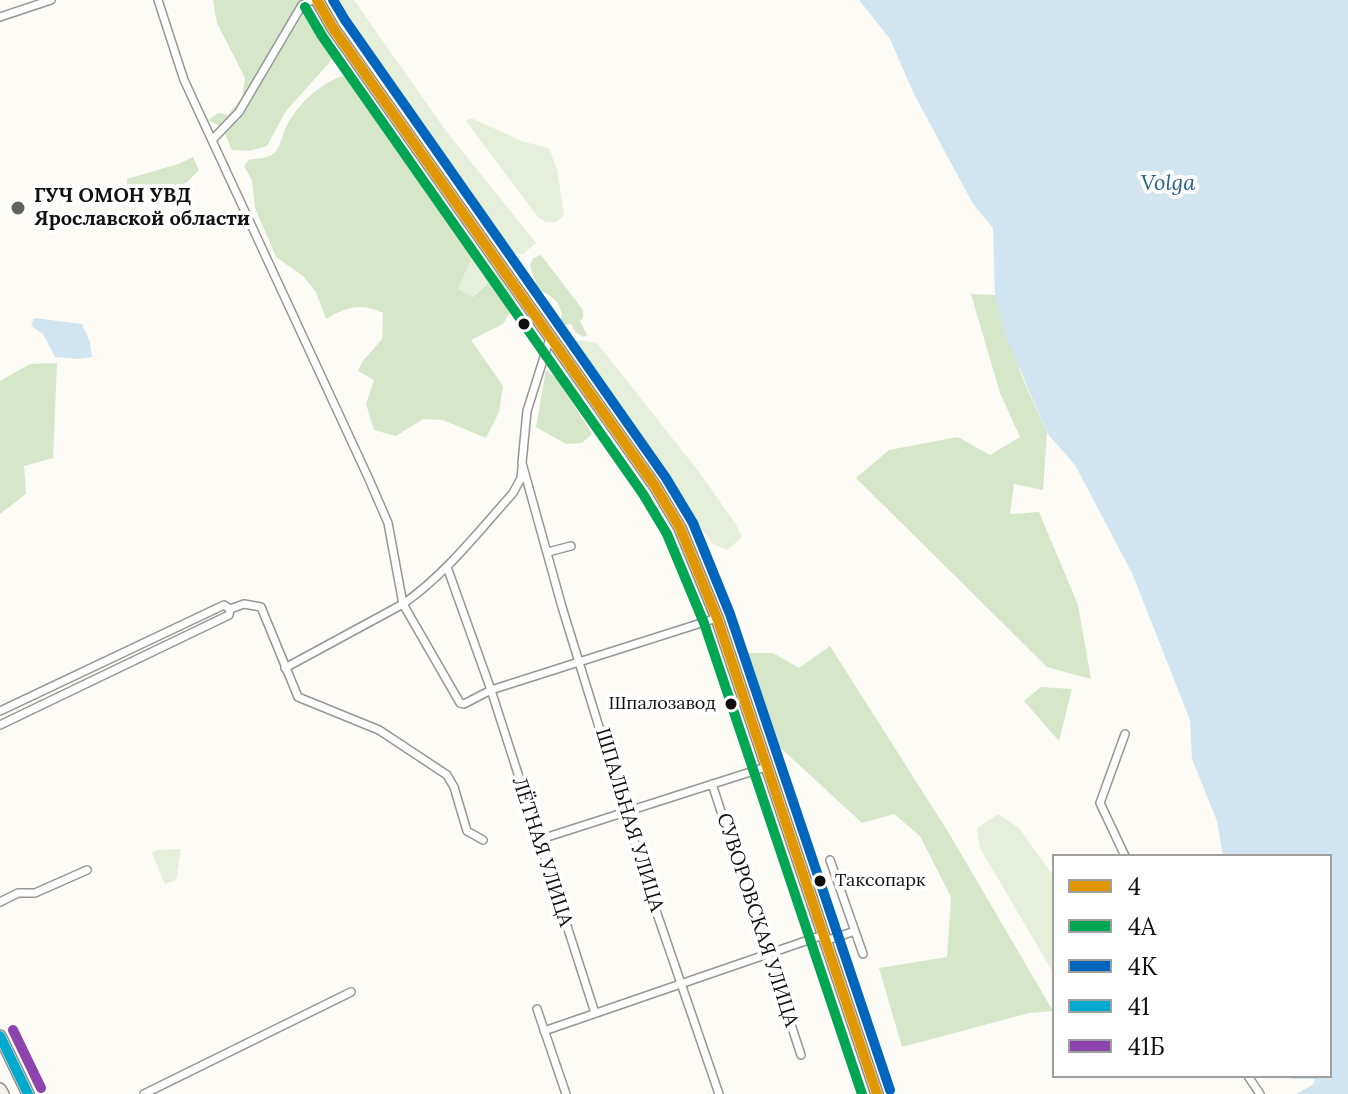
<!DOCTYPE html>
<meta charset="utf-8">
<style>
body{margin:0}
#map{position:relative;width:1348px;height:1094px;overflow:hidden;background:#fcfbf6;font-family:Lora,serif}
canvas{display:block}
.legend{position:absolute;left:1052px;top:854px;width:280px;height:224px;box-sizing:border-box;background:#fff;border:2px solid #9f9f9f;margin:0;padding:10px 14px;list-style:none;font-size:24px;color:#101010}
.legend li{display:flex;align-items:center;gap:16px;height:40px}
.legend b{width:40px;border:2px solid #9f9f9f}
</style>
<div id="map">
<canvas width="1348" height="1094"></canvas>
<ul class="legend">
<li><b style="height:10px;background:#e09702"></b>4</li>
<li><b style="height:10px;background:#00a651"></b>4А</li>
<li><b style="height:10px;background:#0065bd"></b>4К</li>
<li><b style="height:10px;background:#00a9ce"></b>41</li>
<li><b style="height:10px;background:#8e44ad"></b>41Б</li>
</ul>
</div>
<script>
const g = document.querySelector('canvas').getContext('2d');
g.lineJoin = 'round';
function fillPath(path, color) { g.fillStyle = color; g.fill(path, 'evenodd'); }
function trace(path, color, width, dash) { g.strokeStyle = color; g.lineWidth = width; g.lineCap = dash ? 'butt' : 'round'; g.setLineDash(dash || []); g.stroke(path); }
function drawText(font, color, halo, rows, align = 'center') {
  g.font = font + ' Lora,serif'; g.lineWidth = 8; g.setLineDash([]); g.textBaseline = 'middle'; g.strokeStyle = halo; g.fillStyle = color; for (const [text, x, y, turn = 0] of rows) {
    g.save(); g.translate(x, y); g.rotate((+turn || 0) * Math.PI / 180); g.textAlign = isNaN(turn) ? turn : align; if (halo) g.strokeText(text, 0, 0); g.fillText(text, 0, 0); g.restore();
  }
}
const green = new Path2D(`
 M332 0H354L446 131 536 243 523 254 508 255 499 247 393 91 360 37Z
 M471 118 524 142 549 148 557 169 564 215 556 222H546L538 217 466 121Z
 M477 247 497 274 472 297 458 289Z
 M577 340 597 343 699 472 735 523 742 537 727 550 713 544 687 509 679 502 647 451 629 432 609 391 571 348 569 342Z
 M998 814 1019 828 1054 877V974L980 848 977 828Z
 M181 849 176 880 165 884 152 853 157 850Z`);
const forest = new Path2D(`
 M213 0H301L246 99 220 126 208 120 218 113 228 115 242 97 245 78 217 23Z
 M306 8 328 31 337 54 286 111 267 146 249 151 232 150 225 134 243 115Z
 M350 74 410 163 477 247 458 289 473 297 497 274 516 302 503 324 471 340 503 386 499 412 486 438 443 420 423 419 396 436 374 430 366 404 374 380 358 371 362 362 382 339 383 313C361 302 346 307 326 319L316 292 303 276 276 257 255 208 252 180 244 166 249 160C257 158 267 159 273 154 281 148 282 134 287 125 299 102 325 79 350 74Z
 M193 157 199 170 186 183 132 196 127 193V179L178 164Z
 M541 255 583 310V318L580 321 587 335 584 337 576 333 571 324 555 327V322L562 317C561 300 550 296 538 289L530 266 533 258Z
 M971 294 995 295 1022 377 1047 433 1043 490 1014 484 1010 514 1039 512 1078 605 1091 679 1047 667 856 478 889 450 958 437 990 455 1020 437 1000 393Z
 M57 363 53 458 24 466 26 494 0 514V381L30 364Z
 M546 370 558 380 592 434 582 443 566 444 536 427Z
 M830 646 950 835 1053 1011 1029 1013 902 1047 879 968 947 957 951 897 920 836 894 814 862 823 772 740 742 653H773L799 668Z
 M1041 687 1072 689 1059 741 1024 701Z`);
const water = new Path2D(`
 M859 0H1348V1094H1296L1314 1084 1315 1079H1292L1288 1076H1330V856H1223L1217 821 1192 759 1190 720 1132 573 1075 465 1047 433 1004 332 995 295 993 228 973 204 913 92 890 39Z
 M34 318 82 324 90 342 92 357 78 359 55 357 43 334 31 326Z`);
const street = new Path2D(`
 M158 0 184 80 368 477 388 523 403 604 460 703 464 704 491 690 717 618
 M0 17 51 0
 M212 140 239 112 302 5 312 0
 M550 338 527 411 522 463 562 607 653 902 719 1094
 M548 552 571 546
 M447 567 491 690 595 1013
 M230 609 244 604 261 607 298 697 379 730 447 775 454 787 467 831 483 840
 M285 668 403 604C446 574 478 532 513 493L521 478 522 468
 M0 711 224 605 230 609 229 615 0 725
 M712 784 801 1055
 M538 840 766 767
 M1125 856 1100 803 1125 734
 M830 860 863 954
 M0 902 18 893H35L87 870
 M825 941 855 931
 M537 1009 566 1094
 M544 1031 823 935
 M1248 1076 1260 1094
 M144 1094 351 992`);
const secondary = new Path2D(`
 M317 0 333 28 655 486 680 528 717 618 877 1094
 M0 1036 28 1094
 M0 1089 3 1094`);
const bus1 = new Path2D(`
 M317 0 333 28 655 486 680 528 717 618 877 1094`);
const bus2 = new Path2D(`
 M305 7 322 36 643 494 667 534 704 623 862 1094`);
const bus3 = new Path2D(`
 M333 0 345 20 666 478 693 523 730 614 890 1090`);
const bus4 = new Path2D(`
 M0 1036 28 1094`);
const bus5 = new Path2D(`
 M13 1030 41 1088`);
const markers = [
 [18,208,8,"#636260"],
 [524,324,7,"#101010"],
 [731,704,7,"#101010"],
 [820,881,7,"#101010"]
];
const busNames = [
 ["Шпалозавод",716,704],
 ["Таксопарк",835,881,"left"]
];
const poiNames = [
 ["ГУЧ ОМОН УВД",34,196],
 ["Ярославской области",34,219]
];
const streetNames = [
 ["ШПАЛЬНАЯ УЛИЦА",629,820,73],
 ["ЛЁТНАЯ УЛИЦА",542,852,72],
 ["СУВОРОВСКАЯ УЛИЦА",757,920,72]
];
const waterNames = [
 ["Volga",1168,184]
];
fillPath(green, '#e5efd9');
fillPath(forest, '#d6e6c8');
fillPath(water, '#d1e5f1');
trace(street, '#969694', 10);
trace(secondary, '#8d8c8a', 14);
trace(street, '#fffefe', 7);
trace(secondary, '#f4f4ed', 11);
trace(bus1, '#e09702', 10);
trace(bus2, '#00a651', 10);
trace(bus3, '#0065bd', 10);
trace(bus4, '#00a9ce', 10);
trace(bus5, '#8e44ad', 10);
for (const [x, y, r, color] of markers) { const dot = new Path2D(); dot.arc(x, y, r, 0, 2 * Math.PI); g.fillStyle = color; g.fill(dot); trace(dot, '#fff', 3); }
drawText('18px', '#101010', '#fff', busNames, 'right');
drawText('bold 20px', '#101010', '#fff', poiNames, 'left');
drawText('20px', '#101010', '#fff', streetNames);
drawText('italic 22px', '#286193', '#fff', waterNames);
</script>
